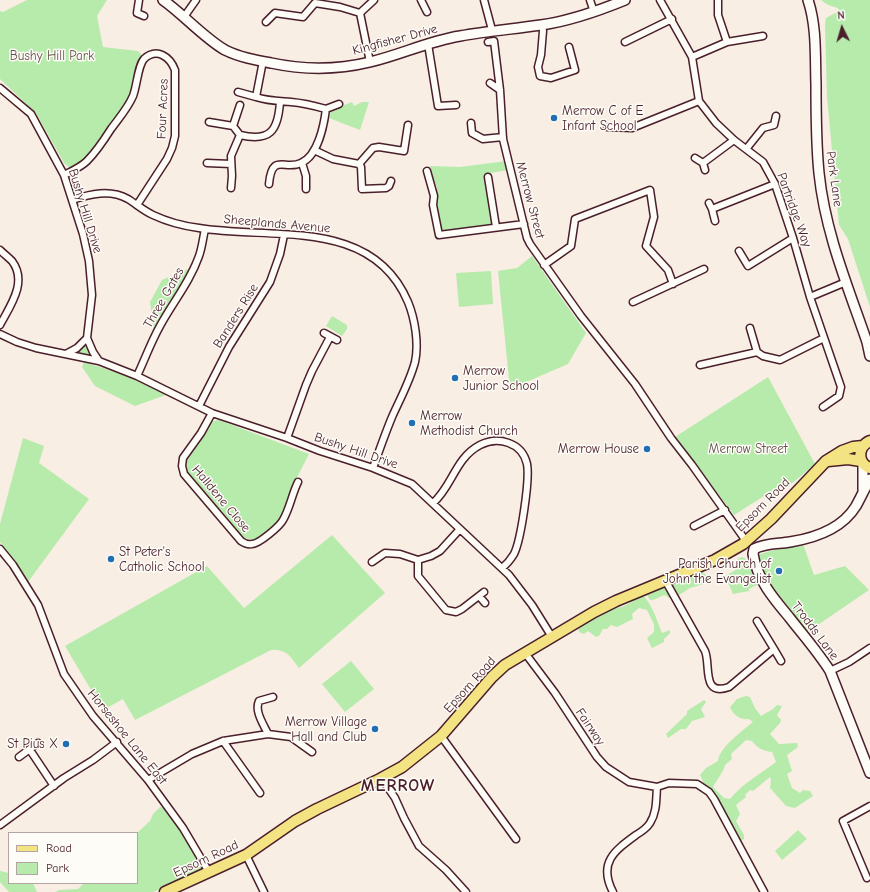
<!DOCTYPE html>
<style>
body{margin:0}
#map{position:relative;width:870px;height:892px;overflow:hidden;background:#f8eee3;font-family:"Comic Neue",sans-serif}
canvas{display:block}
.legend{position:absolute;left:8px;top:832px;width:130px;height:52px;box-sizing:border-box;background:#fdfcf7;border:1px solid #b5a4a5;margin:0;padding:5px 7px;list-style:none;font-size:12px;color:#4a1f2b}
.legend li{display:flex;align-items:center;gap:8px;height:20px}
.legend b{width:20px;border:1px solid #b5a4a5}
.north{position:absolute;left:822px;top:8px;width:40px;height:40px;-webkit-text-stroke:3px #fdfcf7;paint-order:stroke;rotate:355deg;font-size:11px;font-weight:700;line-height:16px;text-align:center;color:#4a1f2b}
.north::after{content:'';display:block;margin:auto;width:14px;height:18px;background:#4a1f2b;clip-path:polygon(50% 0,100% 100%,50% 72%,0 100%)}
</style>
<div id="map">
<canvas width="870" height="892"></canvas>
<ul class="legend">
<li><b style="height:5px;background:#f4e382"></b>Road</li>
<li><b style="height:11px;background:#b7ebac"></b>Park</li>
</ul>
<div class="north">N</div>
</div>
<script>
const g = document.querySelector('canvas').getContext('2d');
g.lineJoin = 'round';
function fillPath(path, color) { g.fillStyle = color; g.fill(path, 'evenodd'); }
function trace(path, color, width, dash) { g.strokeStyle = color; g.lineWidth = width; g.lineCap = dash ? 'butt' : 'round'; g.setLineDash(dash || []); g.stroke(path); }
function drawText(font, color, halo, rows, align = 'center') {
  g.font = font + ' "Comic Neue",sans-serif'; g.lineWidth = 3; g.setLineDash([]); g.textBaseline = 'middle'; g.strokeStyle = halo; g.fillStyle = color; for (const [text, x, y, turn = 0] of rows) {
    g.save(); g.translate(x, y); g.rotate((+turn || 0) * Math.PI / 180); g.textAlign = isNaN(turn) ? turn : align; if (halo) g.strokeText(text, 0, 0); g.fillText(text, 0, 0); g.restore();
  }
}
const green = new Path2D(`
 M27 0H107L97 16 103 47 138 51 142 55 136 64 131 89 126 102 83 161 77 166 70 168 64 163 36 113 0 79V11L3 12Z
 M821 0H870V307L848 239 839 225 827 97 825 24 826 18 837 12 838 8 828 5Z
 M352 102 354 106 362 102H369L360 130 329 118 331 112 339 109V107Z
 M506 161 508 170 485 174 492 226 442 232 437 205V187L431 177 430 166 460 167Z
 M532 256 586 333 568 364 510 389 498 271 517 268Z
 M191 268 154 330 150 302 162 280Z
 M491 271 493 304 459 307 456 273Z
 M332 316 347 325V329L342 336 326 326Z
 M86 344 92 356 76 352Z
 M84 362 127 376 166 395 135 406 95 386 82 367Z
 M768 377 815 464 784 490 780 486 734 515 675 437Z
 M219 420 309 454 294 483 281 519 255 541 240 536 187 473 185 468 186 457 211 422Z
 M23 438 44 446 39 463 89 499 28 582 0 542V524Z
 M332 535 385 593 299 668C290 656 287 649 271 650L135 720 123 699 103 710 65 646 207 566 244 608Z
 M803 544 814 575 845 566 869 590 806 633 764 581 757 555 781 548Z
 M742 557 750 561 759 584 749 589V591L733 594 725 576 734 571 738 566 737 562V559Z
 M702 571 707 576V583L690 588 679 595H674L669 598 665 595C660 596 654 601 650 600L647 595 648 593 691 573Z
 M642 595C651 601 658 623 662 633L670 630V633L664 639V642L652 648 647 638 654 632V624L647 610 639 608 632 614 633 619 617 627 611 625 607 629H603L599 636 596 637 588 631 584 634 579 632 578 627 614 608 622 607 632 602 636 597Z
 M351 661 374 689 345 712 322 684Z
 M746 696 750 697 755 708 761 716 773 709 777 705 782 706 777 715 781 720 780 723 770 734 779 744 797 743 798 747 787 755 792 771 787 774 792 788 800 793 803 790 810 791 813 796 795 808 786 806 770 788 771 780 770 777 753 791 750 790 745 795 746 797 736 805 740 814 736 821 744 835V839L740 841 702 784 703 781 700 775 706 768 718 761C719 748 743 730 753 722L749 719C740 720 733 715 730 707L737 699ZM746 740 752 741C757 748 763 751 772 752L776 762C760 774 742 784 730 799L724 798 713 787C716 781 724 771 725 765L732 759 731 754Z
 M704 700 706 702 701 709 705 717 692 721 686 729H681L668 738 666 734 687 714V711Z
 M160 807 169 808 207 870 153 892H55L59 890 78 889 84 883H137V833L150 821 153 814Z
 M798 830 807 839 782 860 775 851Z
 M0 871 9 873V883H33L37 892H9L0 882Z`);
const street = new Path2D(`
 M139 0 137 13 144 16
 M421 0 427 12
 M484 0 492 30
 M590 0 594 12
 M660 0 692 57 699 101 716 123 734 140 763 162 775 184 793 238 810 297 846 282
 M718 0V15L727 42 763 36
 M184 17 196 0
 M266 22 275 13 303 17 315 3 340 7 360 13
 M542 25 543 31 541 55 538 67 540 76 551 78 575 70 569 47
 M488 42 494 41 500 90 503 139 527 238 530 244 581 316 635 384 671 438 692 465 746 541
 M625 42 672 19
 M428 44 438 106 456 105
 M692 57 727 42
 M263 61 256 97C268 101 279 101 291 102 303 103 315 106 326 109
 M370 62 360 13 374 0
 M490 83 500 90
 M0 88 31 114 64 175 83 234 89 261 92 295 87 338 93 352 99 361
 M238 92 256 97
 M240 105 233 126 240 135
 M326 109 339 104
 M209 122 233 126
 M471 123 472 133 483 139 503 137
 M607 127 632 128 699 101
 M747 148 763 128 774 125 776 116
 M314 150 333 159 359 164 361 167 362 189 386 188 389 186 391 181
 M695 158 703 163 705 170
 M207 163 231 164
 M302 163 306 176V189
 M703 163 734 140
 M359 164 373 148 379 147 404 151 408 125
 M427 171 434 196 433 205 439 235 524 224
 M64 175C72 171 81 167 87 161 97 151 104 140 111 129 119 118 128 108 133 96 137 86 138 65 144 59 157 47 170 57 175 70V136L172 148 167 159 137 205
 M488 177 496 227
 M269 184C272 152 285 171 301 163 318 156 324 125 326 109
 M231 188 232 176 231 156 240 135C270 142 278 131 280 102
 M72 200C90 194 110 189 128 199 136 204 144 211 153 215 168 222 183 226 199 228 273 240 372 217 408 302 415 319 419 344 415 362 410 381 400 399 392 417 385 434 379 451 373 468
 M709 203 712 209 715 221
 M712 209 775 184
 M0 250C4 254 8 257 12 261 28 282 10 306 0 325
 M739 251 748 266 793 238
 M544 265 571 246 575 219 650 190 654 217 646 246 668 270 673 284
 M810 297 841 387 839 396 823 407
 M633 302 704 269
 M750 328 757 352
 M324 333 337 340
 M0 334 17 342 36 348 99 361 137 376 212 413 287 438 320 451 373 468 412 484 509 575 532 605 552 637
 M66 354 77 348 87 338
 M700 365 757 352 763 356 780 360 824 338
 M137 376C145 359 151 342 160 326 173 302 190 282 199 256 202 248 203 238 205 229
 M199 406 229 347 270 282 280 254 284 235
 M212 413 201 433 183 458 182 466 184 474 241 541C244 543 248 545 252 544 259 544 280 526 283 520 290 508 292 494 298 482
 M287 438 306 385 312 371 330 337
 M433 503C452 487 455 458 480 445 498 436 522 442 527 464 530 479 521 540 514 554 511 559 507 564 502 568
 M694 526 725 510
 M0 549 13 565 38 605 64 674 93 716 148 780 183 828 209 872
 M418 560V576L446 610 456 612 462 609 484 592
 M372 562 385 553 400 554 418 560 431 556 440 551 460 529
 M665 580 705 651C711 665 701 697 729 687L774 649 757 621
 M479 596 485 603
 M774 649 781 661
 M525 653 555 693 597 757 606 767 629 782 657 787 669 783 697 784 709 792 714 799 764 892
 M830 671 849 662 870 648
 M268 734C264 725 254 711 259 701L273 697
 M441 736 516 839
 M223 741 260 793
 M30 750 54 786
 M19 757 38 743
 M380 779 384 782 395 798 404 818 419 846 446 870 466 892
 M148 780 192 754 223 741 268 734 291 737 312 752
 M0 825 64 778 93 760 117 742
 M246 855 264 892
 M867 878 843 821 870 806
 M613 892C598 863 614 851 636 835 641 832 647 828 650 823 657 812 656 800 657 787`);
const secondary = new Path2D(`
 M163 0C183 14 204 38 225 50 239 57 255 60 271 63 304 70 337 70 370 62 400 55 429 41 460 36 487 31 514 29 541 25 570 21 598 11 625 0
 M808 0C817 27 815 57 816 84 816 114 816 143 819 173 825 232 848 287 867 342L870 356
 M863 464V490
 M870 479C865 488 861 497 856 506 842 529 815 538 790 542 778 544 765 543 754 549L753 554C757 579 773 598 789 617 803 635 818 652 830 671L870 773`);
const primary = new Path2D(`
 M870 441C857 447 857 463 870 468
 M828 461 848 459 861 461
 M165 892 246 855 295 821 317 809 380 779 402 767 441 736 492 677 505 665 594 612 616 601 715 560 743 544 771 519 826 461 842 451 853 447 863 446`);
const markers = [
 [554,118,4,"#1f6fb2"],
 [455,378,4,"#1f6fb2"],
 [412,423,4,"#1f6fb2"],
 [647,449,4,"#1f6fb2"],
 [111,559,4,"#1f6fb2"],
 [779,571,4,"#1f6fb2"],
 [375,729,4,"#1f6fb2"],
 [66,744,4,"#1f6fb2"]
];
const streetNames = [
 ["Kingfisher Drive",395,40,-15],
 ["Four Acres",163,109,-88],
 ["Park Lane",834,179,82],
 ["Merrow Street",530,200,75],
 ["Partridge Way",794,210,70],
 ["Bushy Hill Drive",85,211,73],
 ["Sheeplands Avenue",277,224,5],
 ["Three Gates",164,298,-60],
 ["Banders Rise",236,316,-58],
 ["Bushy Hill Drive",356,451,19],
 ["Halldene Close",221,499,50],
 ["Epsom Road",763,505,-45],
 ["Trodds Lane",815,631,53],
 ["Epsom Road",470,685,-48],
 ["Fairway",590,727,56],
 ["Horseshoe Lane East",127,737,51],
 ["Epsom Road",206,859,-25]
];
const parkNames = [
 ["Bushy Hill Park",52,56],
 ["Merrow Street",748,449]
];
const poiNames = [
 ["Merrow C of E",562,111],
 ["Infant School",562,126],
 ["Merrow",463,371],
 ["Junior School",463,386],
 ["Merrow",420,416],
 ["Methodist Church",420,431],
 ["Merrow House",639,449,"right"],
 ["St Peter's",119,552],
 ["Catholic School",119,567],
 ["Parish Church of",771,564,"right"],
 ["John the Evangelist",771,579,"right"],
 ["Merrow Village",367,722,"right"],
 ["Hall and Club",367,737,"right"],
 ["St Pius X",58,744,"right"]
];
const districtNames = [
 ["MERROW",398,786]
];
fillPath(green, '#b7ebac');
trace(street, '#4a1f2b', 9);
trace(secondary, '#4a1f2b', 12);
trace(primary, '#4a1f2b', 13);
trace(street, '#fdfcf7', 6);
trace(secondary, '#fdfcf7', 9);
trace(primary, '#f4e382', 10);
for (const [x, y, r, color] of markers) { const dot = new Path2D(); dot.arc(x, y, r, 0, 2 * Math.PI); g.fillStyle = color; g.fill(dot); trace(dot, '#fdfcf7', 1.5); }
drawText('13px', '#4a1f2b', '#fdfcf7', streetNames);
drawText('13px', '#65524b', '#fdfcf7', parkNames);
drawText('13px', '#4a1f2b', '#fdfcf7', poiNames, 'left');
g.letterSpacing = '1px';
drawText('bold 17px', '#4a1f2b', '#fdfcf7', districtNames);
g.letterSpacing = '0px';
</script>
